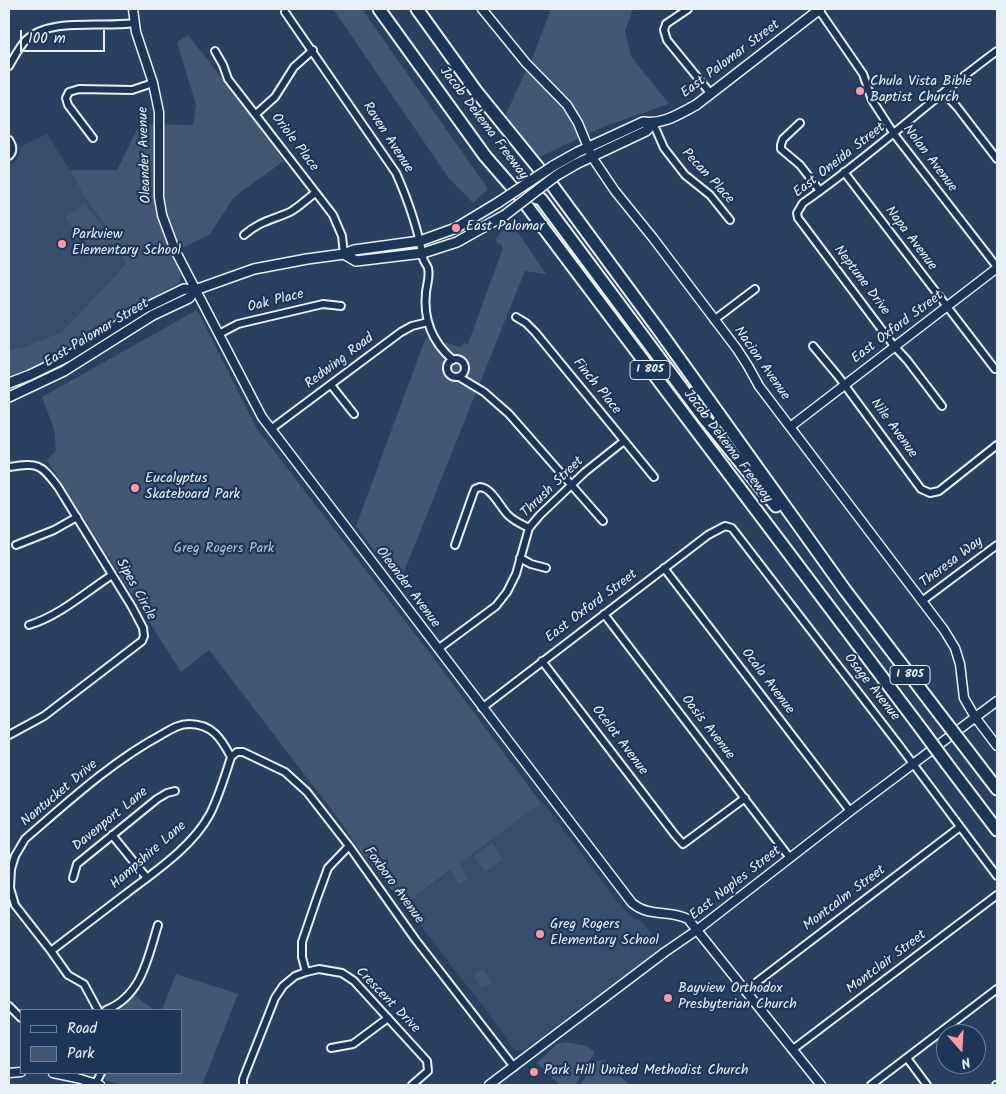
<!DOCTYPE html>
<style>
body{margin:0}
#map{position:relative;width:1006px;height:1094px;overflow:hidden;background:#294061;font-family:Kalam,sans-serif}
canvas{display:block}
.frame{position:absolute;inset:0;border:10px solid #e8f1f8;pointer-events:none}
.legend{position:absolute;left:20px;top:1009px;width:162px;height:65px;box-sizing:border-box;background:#1d3557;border:1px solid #6e8097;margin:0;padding:6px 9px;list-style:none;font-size:15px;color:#e8f1f8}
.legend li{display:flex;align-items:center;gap:10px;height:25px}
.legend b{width:25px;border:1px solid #6e8097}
.north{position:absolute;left:936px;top:1024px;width:50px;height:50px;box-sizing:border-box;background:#1d3557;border:1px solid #6e8097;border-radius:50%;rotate:161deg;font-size:14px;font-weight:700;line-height:20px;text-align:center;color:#e8f1f8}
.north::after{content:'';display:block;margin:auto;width:18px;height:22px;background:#ff9aa2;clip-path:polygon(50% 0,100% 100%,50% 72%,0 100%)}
.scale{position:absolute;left:20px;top:30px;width:85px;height:22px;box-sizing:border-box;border:2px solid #e8f1f8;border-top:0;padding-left:6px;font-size:15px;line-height:18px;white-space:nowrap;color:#e8f1f8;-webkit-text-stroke:4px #1d3557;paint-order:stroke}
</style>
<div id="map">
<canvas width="1006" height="1094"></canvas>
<div class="frame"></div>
<ul class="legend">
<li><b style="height:6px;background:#1d3557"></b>Road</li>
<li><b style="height:14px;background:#415774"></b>Park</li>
</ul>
<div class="north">N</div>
<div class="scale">100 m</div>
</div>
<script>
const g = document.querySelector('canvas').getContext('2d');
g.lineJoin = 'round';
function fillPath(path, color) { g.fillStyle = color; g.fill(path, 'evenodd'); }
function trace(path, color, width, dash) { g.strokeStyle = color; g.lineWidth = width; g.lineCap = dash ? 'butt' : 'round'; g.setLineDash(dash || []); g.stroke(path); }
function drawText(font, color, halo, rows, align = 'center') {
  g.font = font + ' Kalam,sans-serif'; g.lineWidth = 4.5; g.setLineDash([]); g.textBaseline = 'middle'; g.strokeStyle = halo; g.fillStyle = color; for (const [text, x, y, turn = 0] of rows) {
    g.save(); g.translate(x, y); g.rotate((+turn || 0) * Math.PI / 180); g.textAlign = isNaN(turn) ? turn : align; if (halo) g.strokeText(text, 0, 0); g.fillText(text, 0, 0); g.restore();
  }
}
const built = new Path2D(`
 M47 134 70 170 84 196 104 224 126 264 62 332 26 346 9 350V167L17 160 21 146Z
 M541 803 545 805 620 905 630 915 642 922 662 947 523 1051 515 1050 483 1006 404 905Z`);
const green = new Path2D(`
 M333 9H362L488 189 473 203 448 177Z
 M551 9H633L625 31 631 56 669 104 605 126 539 157 505 116 533 56Z
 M188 35 221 77 284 161 234 197 210 234 182 248 180 282 39 364 9 377V350L26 346 62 332 126 264 115 244 96 258 65 218 84 203 112 238 104 224 84 196 70 170H117L140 124 193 125 196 105 177 42Z
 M511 222 546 274 525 271 399 584 356 526 426 337 461 347 463 343 468 344 503 248 500 243 498 244 495 239Z
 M197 310 257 429 432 656 541 803 459 864 468 878 460 884 450 870 404 905 363 855 340 821 209 650 181 672 47 460 56 451 54 429 42 397Z
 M492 843 503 859 485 872 474 856Z
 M482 968 492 982 482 988 474 976Z
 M176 974 238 994 202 1085H122L105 1080V1073H181V1010H162Z
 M134 995 154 1010H115Z
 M565 1042 586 1046 595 1052 575 1085H560L537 1063 557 1044Z
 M604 1060 629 1085H580L596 1061Z`);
const minor = new Path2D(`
 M688 9 666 24 664 30 667 40 711 94
 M819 10 863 74 872 100 894 134 997 267
 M285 12 396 173C408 200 418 228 423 258 424 262 427 265 428 268 430 276 427 284 426 292 423 320 432 342 453 360
 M215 51 223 65 228 79 333 215 342 236 344 254
 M9 66C14 58 19 47 26 40 49 17 103 28 134 23
 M944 93 957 107 997 159
 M256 114 275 97 294 67 313 50
 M653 123 664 148 685 175 710 195 730 220
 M800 123 783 139 781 145V149L800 165 820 191
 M93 138 68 105 66 98 69 92 79 89 132 90 153 83
 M9 140C13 146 14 151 9 156
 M844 172 995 369
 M244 235C260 221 272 220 290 212 299 207 307 199 315 193
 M516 317 526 323 535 332 654 477
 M714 320 755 289
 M219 334 238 324 323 304 341 306
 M813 346 838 376 921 489 930 493 939 491 997 445
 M447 368a9 9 0 1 1 18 0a9 9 0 1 1-18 0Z
 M459 377 484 392 509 414 603 521
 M331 385 354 414
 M942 406 907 360 894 346 798 218 797 213 803 203C871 156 931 99 997 51
 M271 429 401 332 412 326 428 322
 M9 467C38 463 40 463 58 487L132 607 143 628 144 636 142 641 44 716 9 735
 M16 545 54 530 77 517
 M455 545 473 494 475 489 480 487C492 488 500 507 508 515 514 521 521 524 529 528
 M520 558 531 564 546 568
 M664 568 850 811
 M922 601 997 545
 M604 614 790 858
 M29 625C59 616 86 592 112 575
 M438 649 496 606 507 592 516 574 529 528 540 515 585 472 624 441
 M542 661 675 835 683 844 745 798
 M482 708 708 535 725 526 732 528 899 745 997 876
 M231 757 237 752H243L285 772 307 792 349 846 415 939 514 1067
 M112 835 147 878
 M73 878 77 864 157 799 167 793 175 791
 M51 951C77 931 102 912 127 893 157 870 192 847 210 814 219 796 225 776 231 757
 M306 972 302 957V942L317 898 328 868 349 846
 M745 991 960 827
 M9 1006 21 1018
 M98 1010 84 984 68 975 51 951 15 905 10 888 11 869 15 856 25 839C68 802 111 762 161 735 170 730 178 724 189 724 212 724 221 738 231 757
 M106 1010C142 996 148 957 158 925
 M331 1048 353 1044 388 1018
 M792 1050 997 895
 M907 1058 927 1085
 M95 1085 101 1073
 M243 1085V1079L275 998 283 986 295 976 306 972 319 969 342 973 354 981 427 1061 428 1071 412 1085
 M871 1085 997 989
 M996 1085H997`);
const tertiary = new Path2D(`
 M133 9 136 32 153 83 159 112V197L162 215 175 250 262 417 632 903C650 918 668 909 688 919L821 1085
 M482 9 526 63 567 105 578 123 592 157 615 191 653 238 737 349 748 366 759 386 944 630 955 648 960 664 964 698 975 717 997 746
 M790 427 997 268
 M9 1073 21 1072
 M53 1073 77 1078 100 1085
 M489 1085 665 952 697 930 853 809 997 701`);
const secondary = new Path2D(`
 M553 166 578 152 643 122C663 125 679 114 696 105L820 9
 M557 175 576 164 646 131 653 123
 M344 254 356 261 423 253 457 242 505 215
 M9 383 30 375 67 357 145 308 184 289 195 290 254 269 307 259 344 254 354 250 420 241 456 228 499 202
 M9 397 64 371 153 315 189 298 195 290`);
const motorway = new Path2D(`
 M379 9 485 156 518 194 922 730
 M417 9 476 91 549 181 658 329 845 590 941 716
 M525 184 534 197 541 199 704 418 776 506
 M968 751 997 789
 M947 764 997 830`);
const secondaryBridge = new Path2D(`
 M499 202 553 166
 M505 215 557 175`);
const motorwayBridge = new Path2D(`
 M941 716 968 751
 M922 730 947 764`);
const markers = [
 [860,91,5,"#ff9aa2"],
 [456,228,5,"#ff9aa2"],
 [62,244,5,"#ff9aa2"],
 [135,488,5,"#ff9aa2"],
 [540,934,5,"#ff9aa2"],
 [668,998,5,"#ff9aa2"],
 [534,1072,5,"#ff9aa2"]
];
const shields = [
 [650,370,40],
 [910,675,40]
];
const shieldNames = [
 ["I 805",650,370],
 ["I 805",910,675]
];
const streetNames = [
 ["East Palomar Street",731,60,-37],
 ["Jacob Dekema Freeway",483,124,53],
 ["Raven Avenue",387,138,57],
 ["Oriole Place",294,143,53],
 ["Oleander Avenue",146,155,-92],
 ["Nolan Avenue",929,159,53],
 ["East Oneida Street",840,161,-38],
 ["Pecan Place",707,177,47],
 ["Napa Avenue",910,239,53],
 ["Neptune Drive",861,281,53],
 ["Oak Place",276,302,-14],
 ["East Oxford Street",898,328,-37],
 ["East Palomar Street",97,334,-31],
 ["Redwing Road",340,362,-37],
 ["Nacion Avenue",761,364,55],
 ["Finch Place",596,387,51],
 ["Nile Avenue",893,429,54],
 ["Jacob Dekema Freeway",727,447,53],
 ["Thrush Street",553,488,-44],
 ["Theresa Way",952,563,-37],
 ["Oleander Avenue",407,588,53],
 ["Sipes Circle",135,590,61],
 ["East Oxford Street",592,607,-37],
 ["Ocala Avenue",767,682,53],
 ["Osage Avenue",871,688,52],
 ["Oasis Avenue",707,728,52],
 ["Ocelot Avenue",619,741,53],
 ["Nantucket Drive",60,794,-40],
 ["Davenport Lane",111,820,-39],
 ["Hampshire Lane",149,856,-41],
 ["East Naples Street",736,884,-38],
 ["Foxboro Avenue",393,886,54],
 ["Montcalm Street",845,899,-37],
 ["Montclair Street",887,963,-37],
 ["Crescent Drive",387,1001,46]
];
const poiNames = [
 ["Chula Vista Bible",870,83],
 ["Baptist Church",870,99],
 ["East Palomar",466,228],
 ["Parkview",72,236],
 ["Elementary School",72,252],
 ["Eucalyptus",145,480],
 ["Skateboard Park",145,496],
 ["Greg Rogers",550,926],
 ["Elementary School",550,942],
 ["Bayview Orthodox",678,990],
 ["Presbyterian Church",678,1006],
 ["Park Hill United Methodist Church",544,1072]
];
const parkNames = [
 ["Greg Rogers Park",224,550]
];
fillPath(built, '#364d6b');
fillPath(green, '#415774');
trace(minor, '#e8f1f8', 10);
trace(tertiary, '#e8f1f8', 11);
trace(secondary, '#e8f1f8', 12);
trace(motorway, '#e8f1f8', 15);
trace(minor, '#1d3557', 6);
trace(tertiary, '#1d3557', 8);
trace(secondary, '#1d3557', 9);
trace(motorway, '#1d3557', 11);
trace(secondaryBridge, '#e8f1f8', 12, []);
trace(motorwayBridge, '#e8f1f8', 15, []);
trace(secondaryBridge, '#1d3557', 9);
trace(motorwayBridge, '#1d3557', 11);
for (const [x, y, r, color] of markers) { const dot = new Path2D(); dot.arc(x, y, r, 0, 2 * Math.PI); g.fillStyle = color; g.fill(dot); trace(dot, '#1d3557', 2); }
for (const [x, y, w] of shields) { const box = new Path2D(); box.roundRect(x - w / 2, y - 9.5, w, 19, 4); g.fillStyle = '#1d3557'; g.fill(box); trace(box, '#e8f1f8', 1); }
drawText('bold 12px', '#e8f1f8', null, shieldNames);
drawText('14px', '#e8f1f8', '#1d3557', streetNames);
drawText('14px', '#e8f1f8', '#1d3557', poiNames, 'left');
drawText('14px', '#b6c3d0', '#1d3557', parkNames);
</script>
